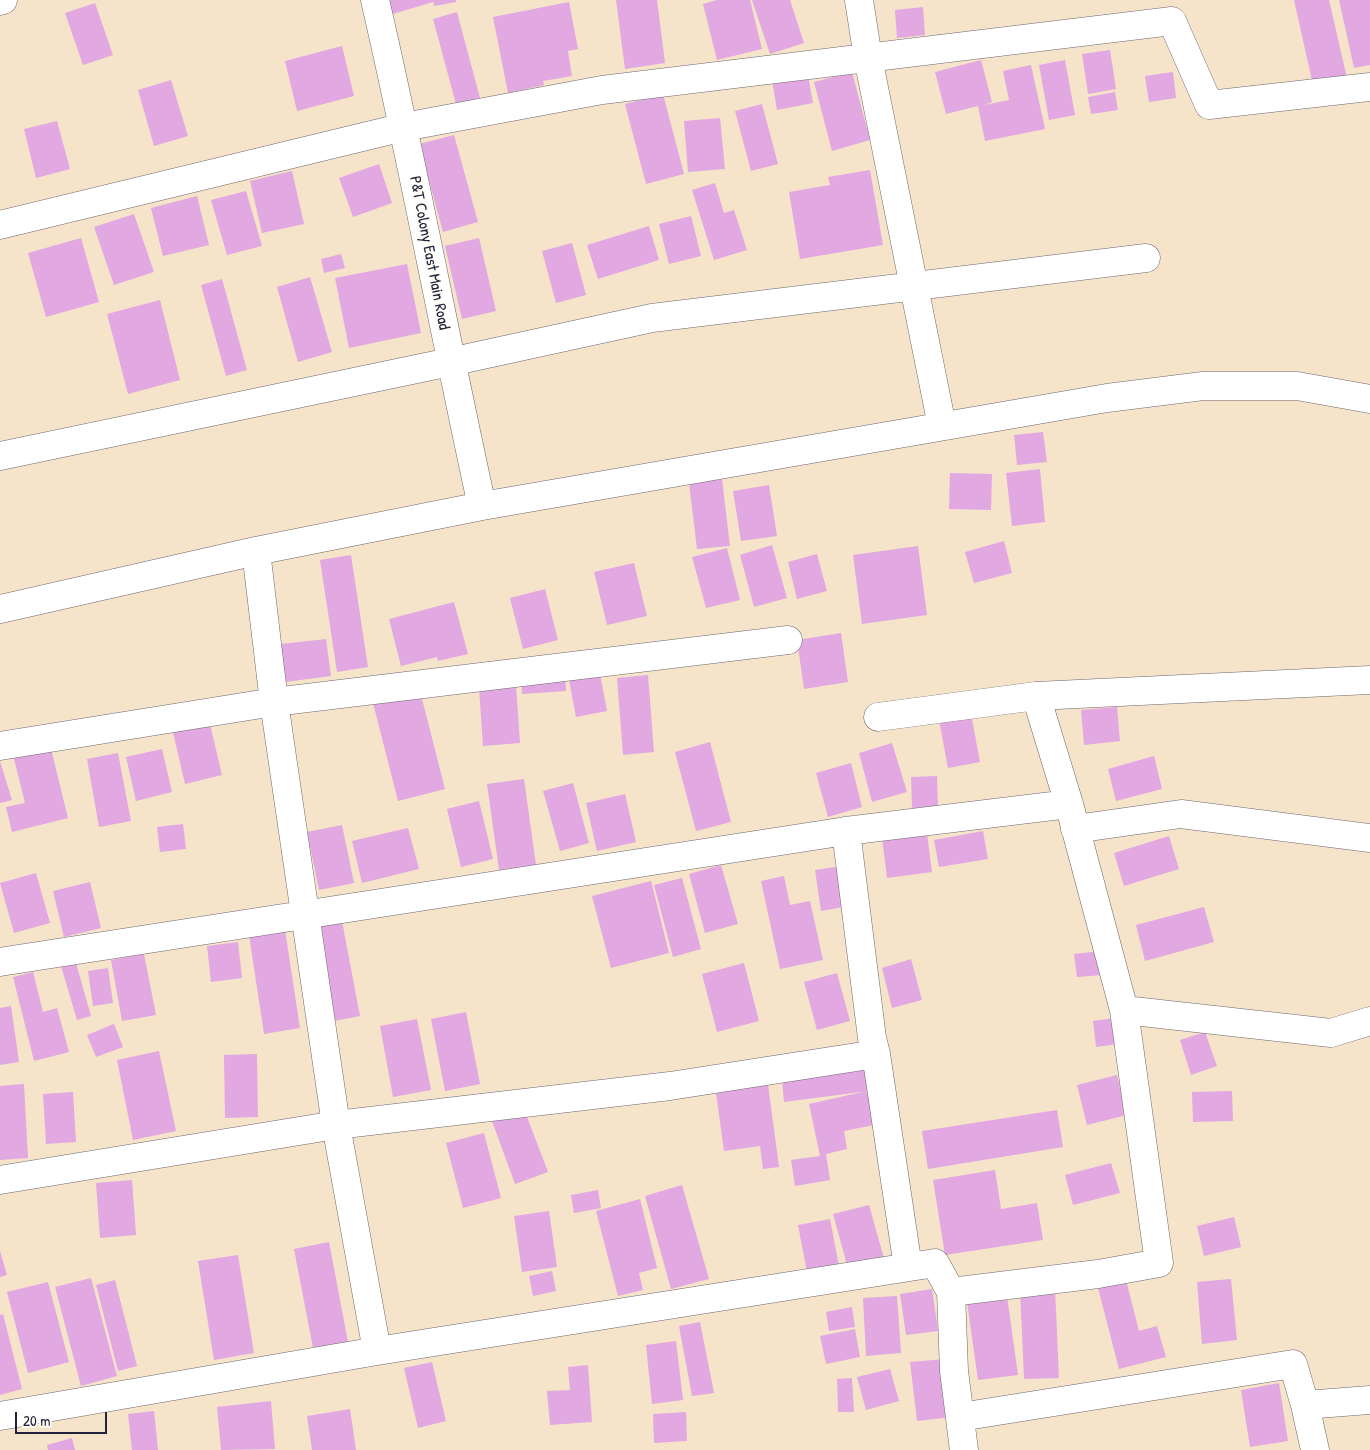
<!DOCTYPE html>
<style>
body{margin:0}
#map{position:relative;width:1370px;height:1450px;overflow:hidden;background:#f5e3ca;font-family:"Patrick Hand",sans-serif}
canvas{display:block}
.scale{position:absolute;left:15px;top:1412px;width:92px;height:22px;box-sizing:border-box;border:2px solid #22223b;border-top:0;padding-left:6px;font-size:15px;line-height:18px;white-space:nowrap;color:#22223b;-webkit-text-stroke:4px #fdfcf7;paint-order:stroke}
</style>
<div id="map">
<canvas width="1370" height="1450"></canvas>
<div class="scale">20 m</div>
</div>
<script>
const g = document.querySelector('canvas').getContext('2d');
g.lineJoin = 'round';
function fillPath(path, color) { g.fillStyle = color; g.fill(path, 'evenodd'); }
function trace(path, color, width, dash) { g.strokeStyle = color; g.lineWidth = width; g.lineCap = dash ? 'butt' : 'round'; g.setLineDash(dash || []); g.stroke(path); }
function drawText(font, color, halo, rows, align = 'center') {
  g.font = font + ' "Patrick Hand",sans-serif'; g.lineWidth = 4.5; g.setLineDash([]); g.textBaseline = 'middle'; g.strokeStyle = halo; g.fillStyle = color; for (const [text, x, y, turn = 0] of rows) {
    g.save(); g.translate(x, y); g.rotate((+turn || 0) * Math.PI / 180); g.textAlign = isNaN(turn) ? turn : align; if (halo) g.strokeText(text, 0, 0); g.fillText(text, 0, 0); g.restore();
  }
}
const building = new Path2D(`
 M388 0H433V2L393 14Z
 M433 0H456V2L434 6Z
 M616 0H657L665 63 625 69Z
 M717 0H750L762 49 717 60 703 4Z
 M752 0H790L804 43 770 54Z
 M1294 0H1329L1347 78 1313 85Z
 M1339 0H1370V65L1354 68Z
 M569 2 578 49 568 51 572 76 543 81 544 85 508 93 493 17Z
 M95 3 113 55 83 65 65 13Z
 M923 7 925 35 897 38 895 10Z
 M457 12 480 98 456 104 433 19Z
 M342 46 354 96 297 111 285 61Z
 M1110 50 1116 89 1088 94 1082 54Z
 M981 60 992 102 984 105 1009 100 1003 71 1031 65 1045 129 985 141 978 106 946 114 935 72Z
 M1065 60 1075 115 1049 120 1039 65Z
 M852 72 870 140 832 151 814 82Z
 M1173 72 1176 98 1149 102 1145 76Z
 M808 75 813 103 777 110 772 81Z
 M171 80 188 136 154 146 138 90Z
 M1115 92 1118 110 1091 114 1088 97Z
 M663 94 684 174 646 184 625 104Z
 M762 104 778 164 751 171 735 111Z
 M720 118 725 169 688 172 684 121Z
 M57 121 70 169 36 178 24 129Z
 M454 135 478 222 443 232 419 144Z
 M379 164 392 203 353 217 339 178Z
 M870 170 883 245 800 259 789 192 830 185 828 177Z
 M292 171 304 224 262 233 250 181Z
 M715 183 724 213 734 210 747 250 714 260 692 190Z
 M246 191 262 246 227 255 211 200Z
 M197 196 209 245 163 256 151 208Z
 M134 214 154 272 114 285 94 227Z
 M691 216 701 256 669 264 659 224Z
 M649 226 659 260 598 279 587 245Z
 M81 238 99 302 46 317 28 253Z
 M479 238 496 311 462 319 445 246Z
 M572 243 586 295 556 303 542 251Z
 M341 254 345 268 324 273 321 259Z
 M407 264 421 333 349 348 335 278Z
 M310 277 332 352 298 362 277 287Z
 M222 279 247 370 226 376 201 285Z
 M160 300 180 380 128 394 107 314Z
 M1043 432 1047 462 1017 465 1014 435Z
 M1040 469 1045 522 1012 526 1006 473Z
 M950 473 992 474 991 510 949 509Z
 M722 479 730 546 697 549 689 483Z
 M769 485 777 536 741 541 733 491Z
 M1004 541 1012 573 974 583 965 552Z
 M772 545 787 598 754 607 740 555Z
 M918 546 927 615 862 624 853 555Z
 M727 548 740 600 706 608 692 557Z
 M817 554 827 591 797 599 788 562Z
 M351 555 368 667 337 672 320 560Z
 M634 563 647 616 607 625 594 572Z
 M545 589 558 640 523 649 510 598Z
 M454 602 468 654 438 661 437 657 401 666 389 619Z
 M841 633 848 682 804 689 797 640Z
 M326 639 331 676 285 682 281 644Z
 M565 671 566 691 522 694 521 672Z
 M600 674 607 711 576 717 569 680Z
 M648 675 654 752 623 755 617 678Z
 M516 685 520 743 483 746 479 687Z
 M420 691 445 789 398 801 373 703Z
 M1117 707 1120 741 1084 745 1081 710Z
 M971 714 980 762 948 768 939 720Z
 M209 720 222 775 185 784 172 728Z
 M710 742 731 822 696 831 675 752Z
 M892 743 907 792 872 802 859 753Z
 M50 745 68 818 12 832 6 807 25 803 13 755Z
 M162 749 172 792 136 801 126 757Z
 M118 753 131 821 99 827 87 759Z
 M1154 756 1162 789 1116 801 1108 769Z
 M0 761 12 800 0 803Z
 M851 763 862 807 828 817 816 773Z
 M937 776 938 807 912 808 911 777Z
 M524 779 536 865 499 870 487 784Z
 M573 783 589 843 560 851 543 791Z
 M625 794 636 842 597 851 586 803Z
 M479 801 493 859 461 867 447 809Z
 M183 824 186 849 160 852 157 827Z
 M342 825 354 883 319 890 307 832Z
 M408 828 419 869 362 883 352 841Z
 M983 831 988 859 939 867 934 840Z
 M927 833 932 872 887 878 882 838Z
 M1169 836 1179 869 1124 886 1114 853Z
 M721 865 738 924 705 933 689 874Z
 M842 866 849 906 821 911 815 870Z
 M36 873 50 923 14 933 0 883Z
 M784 876 790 905 810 901 823 960 780 969 761 881Z
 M682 878 701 949 673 957 654 885Z
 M651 881 669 953 611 968 592 896Z
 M90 882 101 928 64 937 53 891Z
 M1204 907 1214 942 1145 961 1136 925Z
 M342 921 360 1016 334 1021 316 927Z
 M285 930 300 1028 264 1034 249 935Z
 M238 942 242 978 211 982 207 946Z
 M1101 951 1103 975 1077 977 1074 954Z
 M144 954 156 1015 122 1021 111 960Z
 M911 959 922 1000 892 1008 882 968Z
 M76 963 91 1016 77 1020 61 966Z
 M744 963 759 1021 717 1032 702 974Z
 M108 968 113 1003 93 1006 88 971Z
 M33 972 43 1012 57 1008 69 1052 34 1061 13 977Z
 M837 973 850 1021 817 1030 804 982Z
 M11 1006 19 1062 0 1065V1008Z
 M466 1012 480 1084 445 1091 431 1019Z
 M1115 1018 1119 1044 1096 1047 1093 1021Z
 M417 1019 431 1090 393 1097 380 1026Z
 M114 1024 123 1047 96 1057 87 1035Z
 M1205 1032 1217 1066 1191 1075 1180 1040Z
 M159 1051 176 1131 133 1140 117 1060Z
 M257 1054 258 1117 225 1118 224 1055Z
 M866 1068 869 1091 784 1102 782 1080Z
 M1117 1075 1127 1115 1087 1125 1077 1085Z
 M767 1077 779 1167 763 1169 760 1146 724 1151 715 1085Z
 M24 1084 28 1158 0 1160V1086Z
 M867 1091 874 1125 844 1131 847 1149 826 1154 830 1180 795 1186 791 1160 820 1156 809 1104Z
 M1232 1091 1233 1121 1193 1122 1192 1092Z
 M73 1092 76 1142 46 1144 43 1094Z
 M524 1109 548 1172 515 1184 492 1121Z
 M1057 1110 1063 1147 928 1169 922 1131Z
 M484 1133 501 1198 463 1208 446 1143Z
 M1111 1163 1120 1193 1073 1205 1065 1175Z
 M995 1170 1001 1209 1037 1203 1043 1240 945 1255 933 1180Z
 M132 1180 136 1235 100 1238 96 1183Z
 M682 1185 709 1279 671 1289 645 1196Z
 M598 1190 601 1208 574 1213 571 1195Z
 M640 1199 657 1268 639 1273 643 1290 618 1296 596 1211Z
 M869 1205 885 1262 849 1272 833 1214Z
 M549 1211 557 1267 522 1272 514 1216Z
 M1234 1217 1241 1247 1204 1256 1197 1226Z
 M830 1219 839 1266 807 1272 798 1225Z
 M329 1242 348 1342 313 1348 294 1249Z
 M0 1251 7 1275 0 1277Z
 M238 1255 254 1353 214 1360 198 1261Z
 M552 1271 556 1291 533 1296 529 1276Z
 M1125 1276 1139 1331 1157 1326 1166 1357 1119 1369 1097 1284Z
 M91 1278 117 1376 81 1386 55 1287Z
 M1231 1279 1237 1340 1202 1344 1197 1282Z
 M115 1280 137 1366 118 1371 96 1285Z
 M48 1282 69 1362 28 1373 7 1292Z
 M1055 1288 1059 1378 1024 1379 1020 1290Z
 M932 1289 938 1331 906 1335 900 1294Z
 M897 1296 901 1353 866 1356 863 1298Z
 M1007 1296 1018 1375 978 1380 967 1302Z
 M852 1307 855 1327 829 1331 826 1312Z
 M3 1314 22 1389 0 1395V1315Z
 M700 1322 714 1393 692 1396 679 1326Z
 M855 1329 860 1357 826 1364 820 1336Z
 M676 1341 683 1400 652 1404 646 1345Z
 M945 1359 952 1417 917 1421 910 1362Z
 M432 1362 446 1421 418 1428 404 1368Z
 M588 1365 592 1422 550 1425 547 1391 570 1390 568 1367Z
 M890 1369 899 1401 866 1410 857 1377Z
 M852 1378 854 1412H838L837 1379Z
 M1279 1383 1288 1441 1250 1447 1241 1390Z
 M271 1401 275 1449 221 1450 217 1407Z
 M350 1409 356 1450H312L307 1416Z
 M154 1411 158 1450H132L128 1414Z
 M686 1412 687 1441 654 1443 653 1414Z
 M72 1438 75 1450H48L47 1445Z`);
const minor = new Path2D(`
 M375 0C414 168 445 338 482 506
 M859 0 868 58 942 426
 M0 1 3 0
 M0 225 404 127 602 90 1172 21 1209 105 1370 87
 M0 456 450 362 652 318 1146 258
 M256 551 274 702 336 1125 377 1351
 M0 609 256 551 482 506 1107 398 1203 386H1297L1370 399
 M878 717 1036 696 1370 680
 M0 746 274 702 788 640
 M1075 829 1181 814 1370 838
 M846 831 872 1038 876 1054 908 1267
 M0 962 846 831 1069 804
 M1124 1010 1331 1033 1370 1021
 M0 1180 336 1125 670 1086 876 1054
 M951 1292 1098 1274 1159 1263 1124 1010 1069 804 1036 696
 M0 1416 377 1351 935 1263 951 1292 954 1371 964 1450
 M960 1417 1293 1364 1305 1405
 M1315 1450 1305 1405 1370 1400`);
const streetNames = [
 ["P&T Colony East Main Road",429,253,79]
];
fillPath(building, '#e2a8e2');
trace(minor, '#6c666d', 29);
trace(minor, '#fff', 28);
drawText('16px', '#22223b', '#fdfcf7', streetNames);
</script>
